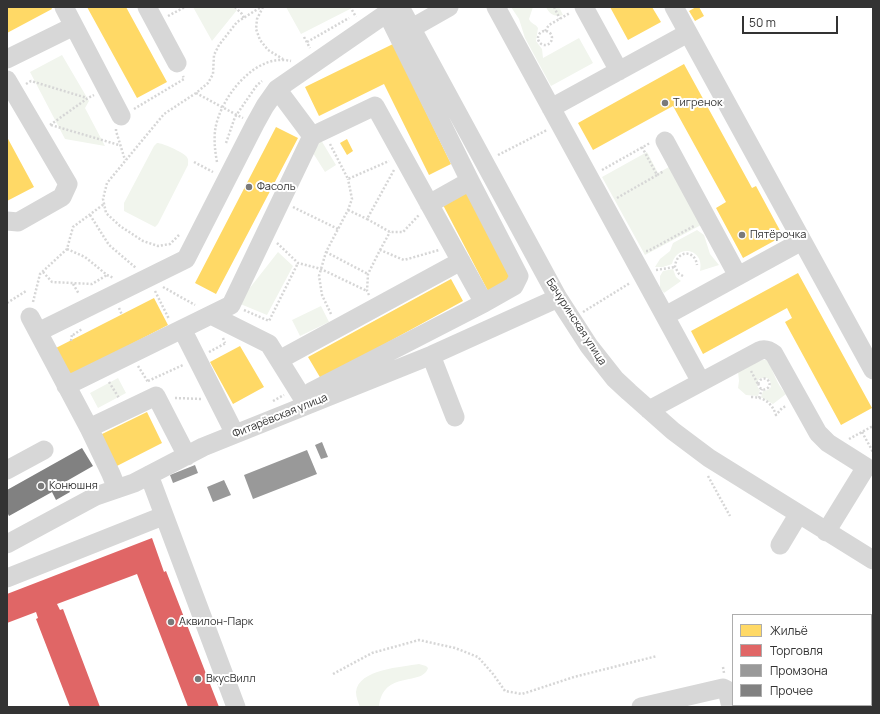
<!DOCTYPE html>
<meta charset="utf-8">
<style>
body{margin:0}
#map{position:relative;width:880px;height:714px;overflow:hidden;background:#fff;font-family:Manrope,sans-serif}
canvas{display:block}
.frame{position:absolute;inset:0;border:8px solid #333;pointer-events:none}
.legend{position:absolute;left:732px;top:614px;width:140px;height:92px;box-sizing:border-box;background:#fff;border:1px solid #adadad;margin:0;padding:5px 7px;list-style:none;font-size:12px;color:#333}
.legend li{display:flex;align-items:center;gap:8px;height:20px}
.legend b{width:20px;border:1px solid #adadad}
.scale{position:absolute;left:742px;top:16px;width:96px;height:18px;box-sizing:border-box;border:2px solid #333;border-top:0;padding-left:5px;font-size:12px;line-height:14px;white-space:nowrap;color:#333;-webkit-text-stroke:3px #fff;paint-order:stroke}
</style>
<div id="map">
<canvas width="880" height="714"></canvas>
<div class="frame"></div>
<ul class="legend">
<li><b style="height:11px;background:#ffd966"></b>Жильё</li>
<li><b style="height:11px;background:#e06666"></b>Торговля</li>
<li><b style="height:11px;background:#999"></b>Промзона</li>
<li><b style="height:11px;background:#818181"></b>Прочее</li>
</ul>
<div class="scale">50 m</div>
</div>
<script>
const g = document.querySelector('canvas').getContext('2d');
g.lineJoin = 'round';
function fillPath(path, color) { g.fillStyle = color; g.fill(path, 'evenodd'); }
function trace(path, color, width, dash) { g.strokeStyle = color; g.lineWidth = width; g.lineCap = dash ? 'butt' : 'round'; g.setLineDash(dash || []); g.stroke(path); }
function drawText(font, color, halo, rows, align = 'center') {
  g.font = font + ' Manrope,sans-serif'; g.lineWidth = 4; g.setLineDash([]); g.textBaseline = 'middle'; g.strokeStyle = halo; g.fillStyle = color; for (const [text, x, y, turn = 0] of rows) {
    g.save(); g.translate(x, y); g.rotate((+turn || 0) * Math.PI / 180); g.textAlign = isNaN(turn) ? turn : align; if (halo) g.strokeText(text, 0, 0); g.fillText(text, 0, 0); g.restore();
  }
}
const green = new Path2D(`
 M193 7H235L237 10 212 41Z
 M286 7H351L352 8 301 34Z
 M511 7H533L529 19C531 24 536 24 538 28L536 41 542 49 543 58 579 38 593 63 551 86 525 38 519 19Z
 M546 7H559L563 15C555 17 550 15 546 7Z
 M62 55 89 101 85 108 105 146 65 139 30 72Z
 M321 140 336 165 325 172 313 153Z
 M157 143C163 143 182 152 186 156 189 159 188 162 188 165L158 224 155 227 124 211V203L154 146Z
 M647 152 658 173 669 167 701 225 645 255 602 177Z
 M697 230 704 235 710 254 719 265 700 271C705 249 677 243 672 264L663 267H655L660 259 670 251 673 243Z
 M278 252 293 266 267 315 238 303Z
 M673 269 676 277 681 281 664 293 660 288V276L663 271Z
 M321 306 329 322 300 336 292 320Z
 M762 360H767C774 371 776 384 786 394L773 404 761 397 763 391 768 390 771 387 770 380 767 378H760C756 382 756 386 760 390L758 396 746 395 738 388 739 381 738 371Z
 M118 378 126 393 98 408 90 393Z
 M419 664 426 666 428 668C422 687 383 669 379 707H360C358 702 356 697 356 692 358 669 403 667 419 664Z`);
const homes = new Path2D(`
 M7 7H51L52 9 7 33Z
 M87 7H126L167 82 137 98Z
 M610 7H652L661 22 628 40Z
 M696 7H699L704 16 695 21 689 11Z
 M393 44 451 164 429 175 384 84 319 116 305 87Z
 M684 64 752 188 756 186 783 236 743 258 716 208 726 202 673 106 593 150 578 123Z
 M276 127 298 138 216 294 195 283Z
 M7 137 34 187 7 201Z
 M347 139 353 151 347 155 340 143Z
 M468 192 512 279 488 291 443 205Z
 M798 273 872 408 841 425 785 322 792 318 787 308 703 354 691 331Z
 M451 279 463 301 321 379 308 357Z
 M154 298 168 325 64 379 50 351Z
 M240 346 264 387 233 404 210 362Z
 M147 412 162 443 113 468 98 436Z
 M871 676H873V703H871Z
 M786 705H860V706L854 707H787Z`);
const shops = new Path2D(`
 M152 538 164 572 166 571 219 707H188L137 574 57 604 60 610 63 609 100 707H70L36 619 38 618 36 612 7 623V594Z`);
const industry = new Path2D(`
 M322 442 328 457 321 459 315 445Z
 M307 450 317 474 253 499 244 475Z
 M195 465 198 473 173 483 170 475Z
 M224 480 231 495 213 502 207 487Z`);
const building = new Path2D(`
 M82 448 93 466 65 482 70 492 56 500 52 492 9 516 7 512V490Z`);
const path = new Path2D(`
 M235 7 242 14 244 18
 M263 7 257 19 256 29 260 40 268 50 283 59
 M554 7 560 19
 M352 10 356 17
 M168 16 185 7
 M538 38a7 7 0 1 1 14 0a7 7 0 1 1-14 0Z
 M545 31 549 25 570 13
 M304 37 310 48
 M307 42 349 18
 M26 84 31 81 87 98
 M196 93 235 114
 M134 109 184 79 183 76
 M50 125 88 98 94 95
 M51 125 119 145
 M116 129V131L125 160
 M226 143 235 117 257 85 262 81
 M330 144 348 179 389 161
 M642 147 657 175 664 171
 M498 155 547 130
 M194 162 213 172
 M217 162C215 151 214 142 215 131 219 99 255 52 291 61
 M394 170 367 219 390 232H403L419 215
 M602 170 650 143
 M617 198 657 175
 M293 207 338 229
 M348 210 367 219
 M90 215 109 245 136 268
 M179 235 170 244 158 246 143 241 120 226 106 213 103 199 107 183 164 114 196 93 208 83 213 74 214 55 219 45 237 22 261 7
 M277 243 298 263 321 269 367 291
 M67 249 85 257 107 275 114 278
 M380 250 390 232
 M646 251H648L694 226
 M326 252 368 274
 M656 270 675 267
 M43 272 52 282 92 284 107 275
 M683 276 679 274 675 267C676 250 695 249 697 265
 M73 284 79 294
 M163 287 195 305
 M155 291 169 319
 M369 295 367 291 368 274 380 250 404 260 439 250
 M33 302 40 274 67 249 73 227 104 204
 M7 303 26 291
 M119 308 122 315
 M244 310 269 321 298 263
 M583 312 630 283
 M331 314 322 295 319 276 326 252 348 210 352 199 348 179
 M73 335 82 329
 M223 338 225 343
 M71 341 72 334
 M209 352 226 343
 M138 366 148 382
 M751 371 758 384
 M758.5 384a5.5 5.5 0 1 1 11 0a5.5 5.5 0 1 1-11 0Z
 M148 381 183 365
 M109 382 119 398
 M751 397C764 397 772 403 776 415L782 408 786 406
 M175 398 202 399
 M759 398 762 389
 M273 401 284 395
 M862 432 873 452
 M849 439 873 426
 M708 476 730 516
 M871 648 873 649
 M871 664H873
 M723 667 724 673
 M333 674 372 653 419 640 455 648 478 657 493 674 505 691 522 694 574 677 657 656`);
const minor = new Path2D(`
 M64 7 121 116
 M147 7 177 63
 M400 7 558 298 589 346 615 379 629 392 673 431 709 458 873 560
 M496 7 701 382
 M584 7 619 71
 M674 7 873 370
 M412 28 449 7
 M7 59 74 26
 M7 80 68 184 62 197 18 222 7 221
 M551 108 688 33
 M312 136 375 106 484 303
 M665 141 738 276
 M429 204 470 181
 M211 315 269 344 307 405
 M665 316 802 241
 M30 317 89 428 111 474 117 489
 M182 329 235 434
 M38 332 186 259 255 124 265 106 277 89 387 13 398 8
 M432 355 434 363 455 417
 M279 360 461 261
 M66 386 231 305 312 136 277 89
 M311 392 484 303 514 286 519 276 470 181 387 13
 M649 410 759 351C765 348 769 350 774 354L818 433 828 443 866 467 826 532
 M89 428 156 396 187 456
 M7 470 44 450
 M149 475 236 707
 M7 544 96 496 134 483 203 447 432 355 558 298
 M780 545 798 515
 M7 578 163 516
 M641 707 723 688 727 690 731 707`);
const pathBridge = new Path2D(`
 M235 114 243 118`);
const markers = [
 [665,103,4,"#7a7a7a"],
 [249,187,4,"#7a7a7a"],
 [742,235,4,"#7a7a7a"],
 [41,486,4,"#7a7a7a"],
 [171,622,4,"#7a7a7a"],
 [198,679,4,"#7a7a7a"]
];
const poiNames = [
 ["Тигренок",673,103],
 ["Фасоль",257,187],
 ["Пятёрочка",750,235],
 ["Конюшня",49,486],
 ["Аквилон-Парк",179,622],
 ["ВкусВилл",206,679]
];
const streetNames = [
 ["Бачуринская улица",576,322,57],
 ["Фитарёвская улица",280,416,-22]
];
fillPath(green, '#f1f5ed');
fillPath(homes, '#ffd966');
fillPath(shops, '#e06666');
fillPath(industry, '#999');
fillPath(building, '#818181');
trace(path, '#d6d6d6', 2.5, [2, 2]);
trace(minor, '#d7d7d7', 19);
trace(pathBridge, '#d6d6d6', 2.5, [2, 2]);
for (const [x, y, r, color] of markers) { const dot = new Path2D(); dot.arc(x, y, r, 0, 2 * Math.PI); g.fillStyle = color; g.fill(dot); trace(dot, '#fff', 1.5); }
drawText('11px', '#333', '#fff', poiNames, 'left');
drawText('11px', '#333', '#fff', streetNames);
</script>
